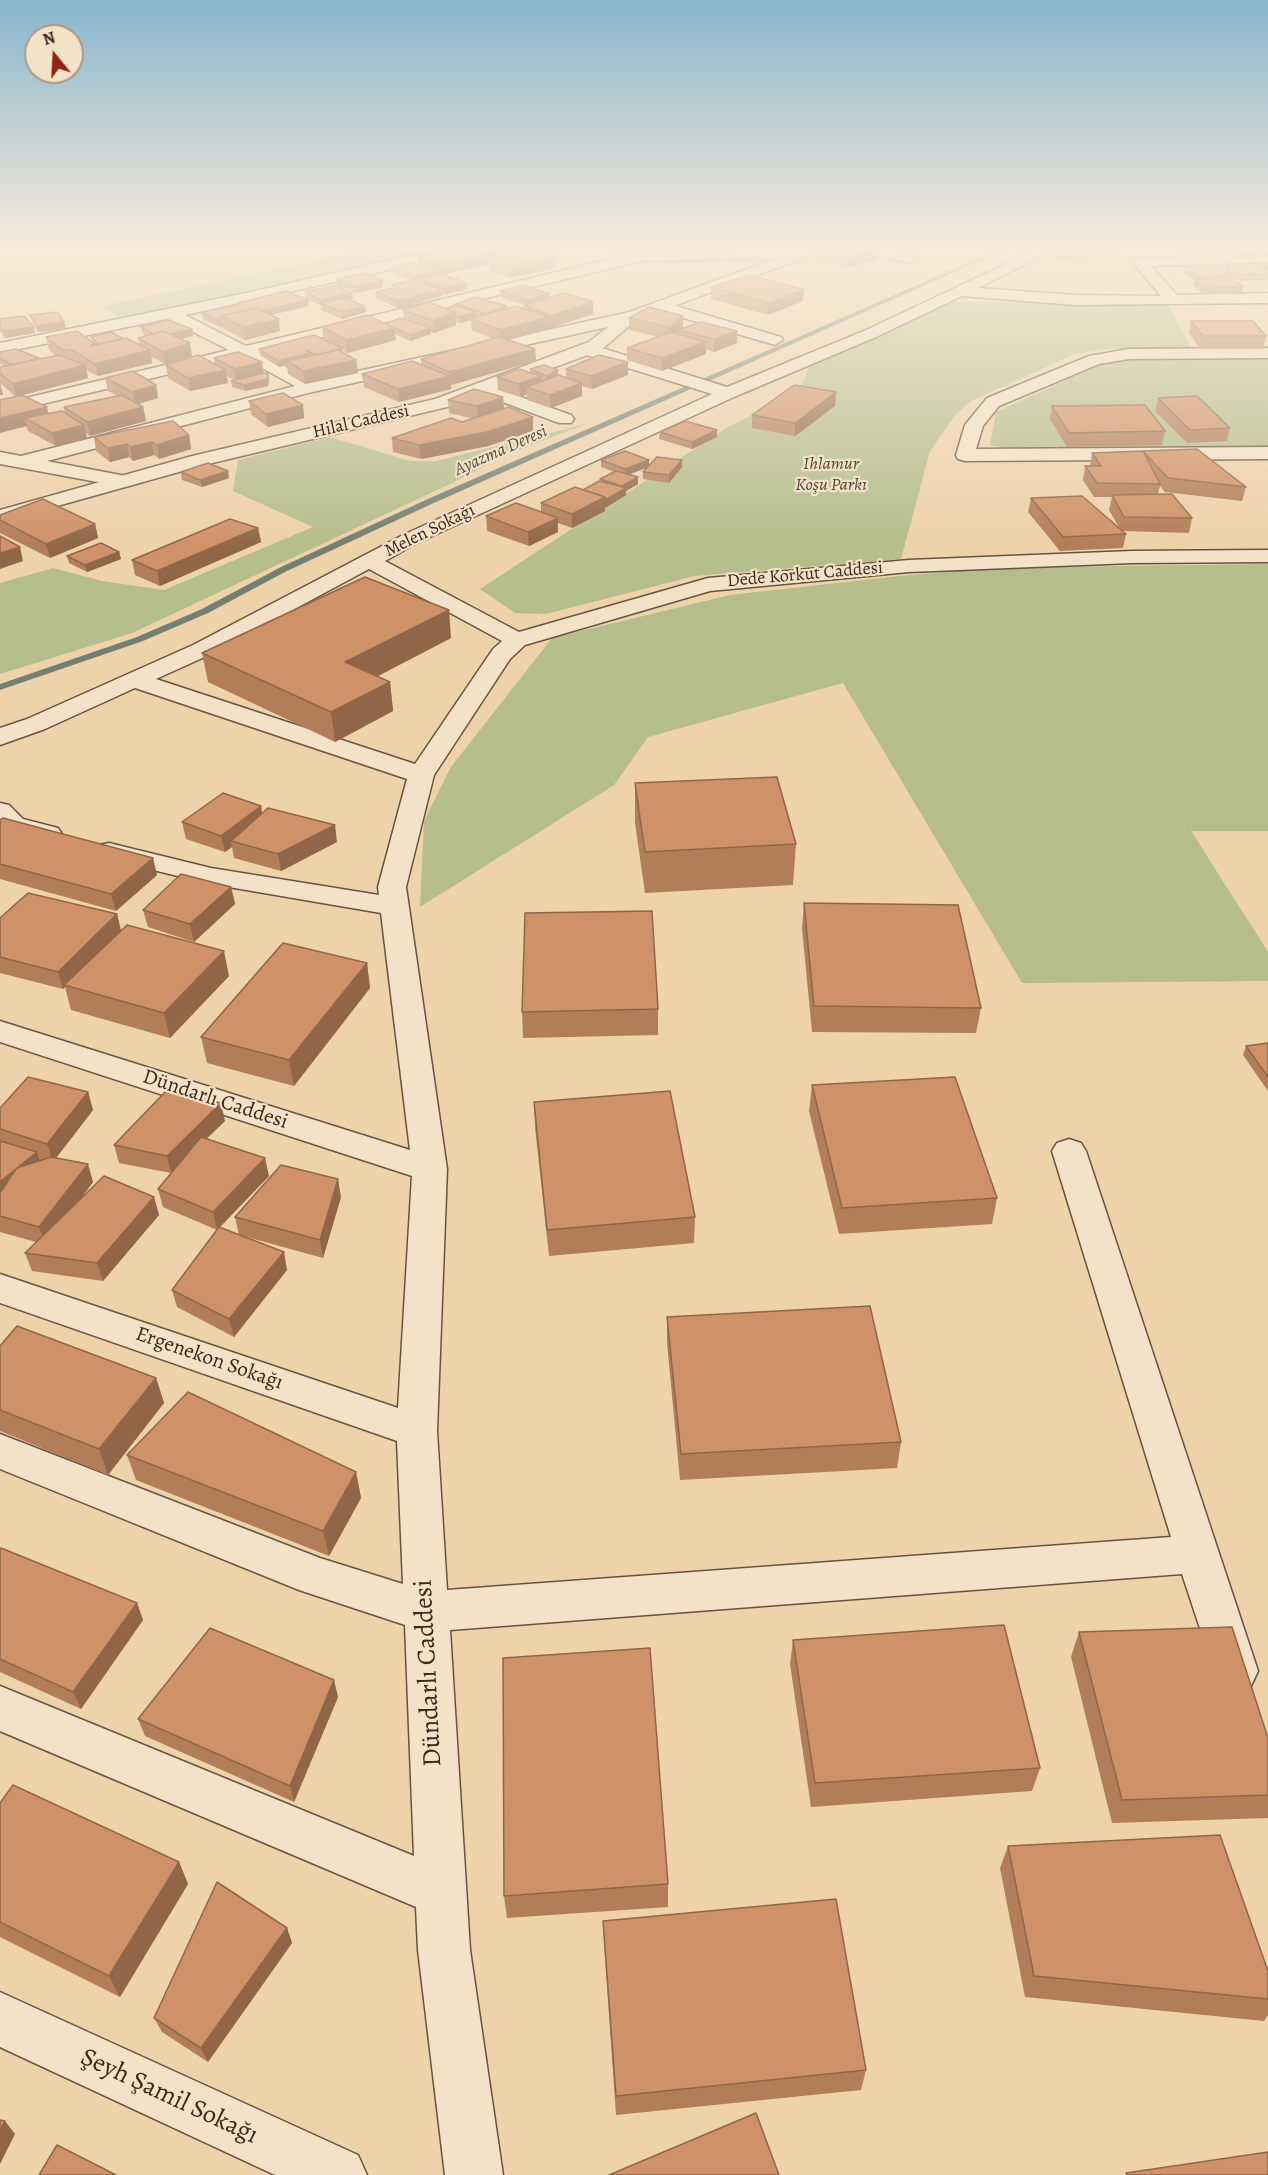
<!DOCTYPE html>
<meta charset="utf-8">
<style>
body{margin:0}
#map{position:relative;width:1268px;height:2175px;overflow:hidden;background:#edd2aa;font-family:Alegreya,serif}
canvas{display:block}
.north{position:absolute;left:24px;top:24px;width:60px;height:60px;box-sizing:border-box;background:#f3e2c8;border:2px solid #a99884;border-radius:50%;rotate:342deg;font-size:16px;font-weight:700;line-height:24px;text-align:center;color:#392a1e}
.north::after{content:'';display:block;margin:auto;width:21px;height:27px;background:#8f2418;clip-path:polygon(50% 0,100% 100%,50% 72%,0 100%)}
</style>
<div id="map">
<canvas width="1268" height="2175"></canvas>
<div class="north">N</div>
</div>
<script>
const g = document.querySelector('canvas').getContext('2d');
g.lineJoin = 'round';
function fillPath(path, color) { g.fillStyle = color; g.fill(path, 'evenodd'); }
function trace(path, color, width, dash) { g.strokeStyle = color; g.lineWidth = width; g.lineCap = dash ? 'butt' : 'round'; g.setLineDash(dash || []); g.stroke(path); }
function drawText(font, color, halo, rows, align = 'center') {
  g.font = font + ' Alegreya,serif'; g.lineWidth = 4.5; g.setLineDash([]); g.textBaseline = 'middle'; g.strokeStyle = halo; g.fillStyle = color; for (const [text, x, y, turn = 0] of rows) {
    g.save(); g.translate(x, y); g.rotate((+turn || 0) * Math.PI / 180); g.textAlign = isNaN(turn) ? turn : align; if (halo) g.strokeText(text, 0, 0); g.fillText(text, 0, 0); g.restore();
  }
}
const green = new Path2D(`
 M399 244H593L557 253Z
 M364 251 429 253 119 318 102 306Z
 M948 302 1167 303 1192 349H1104L1075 354 971 401 956 414 930 451 901 559 694 576 546 614 515 613 480 589 728 427 799 392 809 367Z
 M1268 358V448L1014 451 990 445 996 412 1101 364 1127 359Z
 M586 424 506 455 450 484 132 633 0 674V583L53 568 102 581 164 590 313 527 233 491 238 460 330 437 410 461H436Z
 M1268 564V831H1191L1268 952V981L1022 983 843 683 648 737 614 785 420 907 424 821 451 767 552 638 730 595 891 577 983 568Z`);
const stream = new Path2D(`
 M1011 244H1018L436 502 287 571 208 613 143 641 0 690V684L137 637 202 609 281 567 430 498Z`);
const minor = new Path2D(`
 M342 244C410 238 482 249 550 254L557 258 550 262 452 256 185 315 246 346 611 259 610 257 612 254 617 253 801 250 808 254 801 258 642 261 259 352 312 381 630 312 638 317 630 322 308 393 47 461 131 477 134 481 131 485 124 487 0 464V452L21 456 295 386 242 357 0 414V404L229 350 167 319 0 353V343L246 293 423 253 349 248Z
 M839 244H862L914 256 916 259 909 263 841 247Z
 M1048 244H1066L978 288 1075 295 1161 296 1135 265 1133 262 1135 259 1268 254V262L1151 266 1177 295 1268 293V303L1075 305 962 296 876 337 734 397 417 543 385 561 519 632 708 578 909 560 1132 551 1268 550V562L1132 563 909 572 710 591 525 645 510 659 434 775 406 887 447 1169 437 1431 447 1590 1171 1537 1052 1151 1057 1143 1069 1139 1081 1143 1086 1151 1258 1671 1251 1686 1235 1692 1219 1686 1182 1574 450 1630 470 1950 503 2175H445L418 1950 416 1907 0 1731V1686L414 1856 405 1625 299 1590 0 1469V1434L320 1558 403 1584 397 1441 0 1303V1274L398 1408 412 1176 0 1042V1021L410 1150 381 913 211 884 99 857 95 851 99 845 109 843 211 868 379 895 378 887 407 779 135 688 45 729 0 745V728L27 719 193 645 403 535 712 394 580 353 578 349 580 345H592L727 387 864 331ZM369 569 502 641 493 649 415 764 156 679 209 655Z
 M659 301 781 337 783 340 775 345 653 309 651 306Z
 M1268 348V358L1129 359 1099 364 999 406 983 426 976 449 1268 447V459L965 461 958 459 956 455 965 425 987 398 1089 356 1129 349Z
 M482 383 571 415 574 419 571 423H559L476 392 473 388 476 384Z
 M0 803 9 805 23 819 58 828 62 834 58 840 48 842 3 831 0 827Z
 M0 1992 358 2155 367 2175H275L0 2047Z`);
const tertiary = new Path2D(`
 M827 244H851L849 247 806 257 636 320 601 350 447 407 204 465 0 522V510L192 456 435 399 589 342 624 314 796 251Z`);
const wall = new Path2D(`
 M869 244H919L896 251Z
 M1212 244H1245L1213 245Z
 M1228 245H1268V258L1239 260 1227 251Z
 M1118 247 1116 258 1052 260 1053 249Z
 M819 248 877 260 847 268 818 259Z
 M417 256 497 257 554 268 510 278 490 271V264L444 274 468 289 445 295 442 294V296L398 308 376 298V292L392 288V285L409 280 392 273 391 267 418 265Z
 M1261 262H1268V280L1240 281 1232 276V278L1243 287 1242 293 1203 294 1193 285 1194 280 1183 273 1184 267 1225 270 1226 265H1261Z
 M337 279 383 287 356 293 338 285Z
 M711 287 803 301 768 315 711 299Z
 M500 291 549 294V298L593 302V314L550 328V329L508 340 535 349 536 361 451 385V389L399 402 364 387 362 374 421 365V359L493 339 472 330 471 320 460 323 456 322V325L434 333 431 332V334L410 341 395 334 396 340 347 353 343 350V352L356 360 358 373 305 384 288 374 287 365 279 367 260 355 259 349 324 340 322 327 386 324 404 319 403 310 446 309 456 306V304L508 308 524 309V305L501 297Z
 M305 292 353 299 350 300 366 312 342 319 321 310V306L305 298Z
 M308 300 309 306 271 315 280 331 245 340 223 328 222 326 220 327 203 319 202 312 238 304V303Z
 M30 315 64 322 66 329 38 332 32 321Z
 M629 318 683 328 737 343 714 352 706 349V354L662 371 627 360V348L658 337 629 330Z
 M0 319 35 333 5 338 0 331Z
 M1191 321 1266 336 1263 349H1200L1189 333Z
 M141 327 192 329 193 336 180 339 192 356 165 364 151 356 152 363 98 376 86 370 88 378 22 395 49 414H65L64 407 118 396 108 391 105 378 156 385 158 398 138 404 143 407 146 421 90 436 86 433 87 439 56 446 28 431 16 397 0 383 3 395H0V373L5 366 0 364V352L39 359 56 356 49 350 46 337 92 341 91 337 124 339 140 345 138 338 146 336 142 333Z
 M214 358 263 373 269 378 268 386 245 391 232 387 231 381 234 380 227 376 228 383 190 391 168 378 166 365 215 364Z
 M628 362V375L592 389 582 386V396L551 408 527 400V394L520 397 498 390 497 377 530 373V369L558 370V376L566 378V369Z
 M503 397 504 409 533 417V431L488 446 421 459 393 452 392 438 462 422 474 419 449 413 448 400Z
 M1158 398 1230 428 1227 441 1187 443 1155 411Z
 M249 401 303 405 304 418 268 427 251 414Z
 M835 406 795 436 752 428V415Z
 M1052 406 1165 431 1162 445 1067 447 1050 419Z
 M717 430V437L692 449 659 439 660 432Z
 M189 435 191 449 159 459 154 455 133 461 129 457 110 462 96 451 94 437Z
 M1197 449 1246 487 1242 501 1165 492 1160 486 1158 494 1192 518 1189 533 1123 531 1126 534 1123 548 1060 551 1028 512 1031 498 1120 529 1109 510 1112 497H1094L1083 480 1085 466H1090L1092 453Z
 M601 460 649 466 682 460V467L669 483 643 479V472L647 467 629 474 638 484 626 491V495L605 508V511L572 528 558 523V532L529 546 487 531 486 516 541 512V503L583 490 600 481V479L614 472 601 467Z
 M181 472 229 478 202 487 182 480Z
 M0 515 95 524 98 538 50 558 0 533Z
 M258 528 261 542 160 586 135 575 132 560Z
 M119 552 121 559 87 572 69 563 67 556Z
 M451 638 378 676 390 682 393 711 335 742 208 682 202 653Z
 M635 783 796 844 793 885 645 893 635 823Z
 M262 813 337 842 281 871 234 858 232 847 225 852 186 839 182 822Z
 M0 820 157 875 116 911 0 879Z
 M231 887 235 904 194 942 148 927 143 910Z
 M804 903 981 1008 976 1033 812 1032 802 928Z
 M117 914 121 931 229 976 170 1038 71 1010 65 987 63 989 0 973V918Z
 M367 963 370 988 294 1086 207 1063 201 1037Z
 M658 1009V1035L523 1038 522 1012Z
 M1268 1043V1091L1243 1055 1246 1046Z
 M812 1085 997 1198 992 1224 839 1234 809 1111Z
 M88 1092 93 1110 56 1158 93 1182 80 1199 154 1197 159 1215 103 1281 32 1271 25 1253 36 1242 0 1232V1108Z
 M534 1102 695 1217 694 1243 549 1256 535 1127Z
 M225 1121 206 1139 269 1176 220 1227 239 1235 235 1217 341 1197 323 1258 243 1236 287 1270 234 1337 177 1307 172 1290 217 1230 163 1207 158 1189 171 1173 119 1163 114 1145Z
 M667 1317 901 1442 897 1468 680 1480 667 1343Z
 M0 1346 156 1378 164 1403 108 1475 0 1431Z
 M127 1455 356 1472 361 1498 329 1556 136 1480Z
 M0 1549 137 1603 143 1620 81 1709 0 1672Z
 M1079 1632 1268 1738V1818L1112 1823 1071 1657Z
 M793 1640 1040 1768 1032 1791 811 1807 790 1664Z
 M338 1697 294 1802 145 1736 138 1719Z
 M0 1803 179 1862 188 1884 120 1997 0 1937Z
 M1008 1846 1268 1971V2015L1264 2021 1025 1997 1000 1868Z
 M668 1884V1907L507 1918 504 1896Z
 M603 1921 866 2070 861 2090 616 2115 604 1943Z
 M287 1928 292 1943 208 2062 162 2032 154 2018Z`);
const shadedWall = new Path2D(`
 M897 244H919L896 251Z
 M878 249 877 260 847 268 848 257Z
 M497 251V262L489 259 490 264 437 276 436 264Z
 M553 256 554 268 510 278V267Z
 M433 272 434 277 420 279V281L413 282V276Z
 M383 281V287L356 293 355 287Z
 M467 283 468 289 445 295V289Z
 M441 290 442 296 398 308V301Z
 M804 290 803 301 768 315V303Z
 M352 293 353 299 325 305 322 304 321 300Z
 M549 294V300L528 306 527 300Z
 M308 300 309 306 235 323 226 319Z
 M593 302V314L550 328V316Z
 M365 306 366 312 342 319V312Z
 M455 312 456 325 434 333 433 321Z
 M476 312 477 318H471V320L460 323 459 317Z
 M683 316V328L678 330V332L668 339 669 327Z
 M549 317 550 329 501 342 500 330Z
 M279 319 280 331 245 340 244 327Z
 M221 320 222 326 220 327 219 321Z
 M64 322 66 329 38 332 37 326Z
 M34 327 35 333 5 338 4 331Z
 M394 328 396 340 347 353 346 340Z
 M431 328V334L410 341V335Z
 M192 329 193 336 162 343 161 337Z
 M737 331V343L714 352V339Z
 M706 342V354L662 371V358Z
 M190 343 192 356 165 364 163 352Z
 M535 349 536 361 451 385V389L399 402 398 389 450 376 449 372Z
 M150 350 152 363 98 376 95 364Z
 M310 353V359L287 361V365L279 367 278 361Z
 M356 360 358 373 305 384 303 371Z
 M262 362 264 374 237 382 235 369Z
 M628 362V375L592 389 591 376Z
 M85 365 88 378 16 397 13 384Z
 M226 370 228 383 190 391 188 378Z
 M558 370V383L548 389 547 376Z
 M268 372 269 378 268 386 245 391 244 385Z
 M541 376V389L527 387V394L520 397 519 384Z
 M0 382 3 395H0Z
 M582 383V396L551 408 550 395Z
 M156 385 158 398 135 405 132 392Z
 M836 392 835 406 795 436V423Z
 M503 397 504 410 478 420 477 406Z
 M303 405 304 418 268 427 266 414Z
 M47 407 50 421 25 418 27 426 0 433V418Z
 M143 407 146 421 90 436 87 422Z
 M533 417V431L488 446 421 459 419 445Z
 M84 425 87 439 56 446 52 433Z
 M717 430V437L692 449V442Z
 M189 435 191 449 159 459 157 445Z
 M152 442 154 455 133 461 130 447Z
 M127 444 129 457 110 462 108 448Z
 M649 460V467L625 476V469Z
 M682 460V467L669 483V475Z
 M228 471 229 478 202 487 200 480Z
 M638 477V484L626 491V495L605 508V511L572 528V514L605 497 622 491V486Z
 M558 518V532L529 546 528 532Z
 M95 524 98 538 50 558 46 544Z
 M258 528 261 542 160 586 157 571Z
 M20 547 23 561 0 569V553Z
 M119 552 121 559 87 572 85 565Z
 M449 610 451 638 349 691 345 662Z
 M390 682 393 711 335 742 331 712Z
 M261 806 264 823 231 841 232 847 225 852 221 836Z
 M335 825 337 842 281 871 278 854Z
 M153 858 157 875 116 911 111 894Z
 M231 887 235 904 194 942 190 924Z
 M117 914 121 931 64 985 65 987 63 989 58 972Z
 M224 951 229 976 170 1038 164 1013Z
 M367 963 370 988 294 1086 289 1060Z
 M88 1092 93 1110 53 1162 47 1144Z
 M221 1103 225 1121 171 1173 167 1156Z
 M37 1152 43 1170 17 1168Z
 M265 1158 269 1176 217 1230 213 1212Z
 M88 1164 93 1182 46 1245 39 1227Z
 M16 1169 0 1205V1182Z
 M338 1179 341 1197 323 1258 320 1240Z
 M154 1197 159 1215 103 1281 97 1263Z
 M284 1252 287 1270 234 1337 229 1319Z
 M156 1378 164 1403 108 1475 99 1449Z
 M356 1472 361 1498 329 1556 323 1531Z
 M137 1603 143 1620 81 1709 73 1692Z
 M334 1680 338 1697 294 1802 290 1786Z
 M179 1862 188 1884 120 1997 109 1976Z
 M287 1928 292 1943 208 2062 201 2048Z
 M5 2121 15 2134 0 2164V2131Z`);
const building = new Path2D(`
 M835 244H862L878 249 848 257 819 248Z
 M1066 244H1114L1118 247 1054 249Z
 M1263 244 1268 245V253L1240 254 1228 245Z
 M451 248 497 251 436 264 417 256Z
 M514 253 553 256 510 267 489 259Z
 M1261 262H1268V269Z
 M412 263 433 272 413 276 391 267Z
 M1258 263 1268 270V274L1241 275 1226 265Z
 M1217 265 1233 275 1199 277 1184 267Z
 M365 273 383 281 355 287 337 279Z
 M442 274 467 283 445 289 420 279Z
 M750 275 804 290 768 303 711 287Z
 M1232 278 1243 287 1204 288 1194 279Z
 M416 279 441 290 398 301 376 292 398 287 392 285Z
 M336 285 352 293 321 300 305 292Z
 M523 285 549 294 527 300 500 291Z
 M286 291 308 300 262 311 256 308 221 316V320L219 321 202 312 240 304 238 303Z
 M565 293 593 302 550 316 524 305Z
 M475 297 507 306 486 314 456 304Z
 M344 298 365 306 342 312 320 303Z
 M428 302 455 312 433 321 403 310Z
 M455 305 476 312 459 317 456 316 455 312 446 309Z
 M516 306 549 317 500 330 471 318Z
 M649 307 683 316 669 327 629 318Z
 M256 308 279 319 244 327 221 316Z
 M57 312 64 322 37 326 30 315Z
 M367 315 394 328 346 340 322 327Z
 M24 316 34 327 4 331 0 327V319Z
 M400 318 431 328 410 335 386 324Z
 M169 320 192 329 170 334 163 331 154 334 141 327Z
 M1191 321H1253L1266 336H1203Z
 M701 322 737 331 714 339 678 330Z
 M77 331 95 344 90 346 126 338 150 350 95 364 72 350H62L46 337Z
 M163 331 190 343 163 352 138 338Z
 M111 332 124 339 99 344 91 337Z
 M671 332 706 342 662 358 627 348Z
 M314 335 342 348 316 355 306 350 310 353 278 361 259 349Z
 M499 337 535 349 449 372 421 359Z
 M16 349 39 358 13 365 0 358V352Z
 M339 350 356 360 303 371 287 361Z
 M238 352 262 362 235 369 214 358Z
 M59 355 85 365 13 384 0 373V367Z
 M198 355 226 370 188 378 166 365Z
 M599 355 628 362 591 376 566 369Z
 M412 361 450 376 398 389 362 374Z
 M544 365 558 370 547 376 530 369Z
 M519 369 541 376 519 384 497 377Z
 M133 371 156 385 132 392 105 378Z
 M268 372 267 379 244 385 231 381Z
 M558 375 582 383 550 395 527 387Z
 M794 385 836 392 795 423 752 415Z
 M474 389 503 397 477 406 448 400Z
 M283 393 303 405 266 414 249 401Z
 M22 395 47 407 0 418V400Z
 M122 395 143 407 87 422 64 407Z
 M1197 396 1230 428 1190 430 1158 398Z
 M1145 405 1165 431 1069 433 1052 406Z
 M509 407 533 417 487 432 419 445 392 438 451 418 462 422Z
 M62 411 84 425 52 433 25 418Z
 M173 421 189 435 157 445 152 442 130 447 127 444 108 448 94 437Z
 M685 421 717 430 692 442 660 432Z
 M1197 449 1246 487 1168 478 1143 451 1160 484 1097 483 1085 466H1101L1092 453 1143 451Z
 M625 451 649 460 625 469 601 460Z
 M657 457 682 460 669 475 643 472Z
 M208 463 228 471 200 480 181 472Z
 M616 471 638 477 622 486 600 479Z
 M599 481 626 488 605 500V497L583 490Z
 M575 487 605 497 572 514 541 503Z
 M1172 494 1192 518 1124 517 1112 495Z
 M1082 496 1126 534 1063 537 1031 498Z
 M43 499 95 524 46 544 0 520V515Z
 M516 503 558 518 528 532 486 516Z
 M230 519 258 528 157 571 132 560Z
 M0 536 20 547 0 553Z
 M101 543 119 552 85 565 67 556Z
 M365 577 449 610 345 662 390 682 331 712 202 653Z
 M777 777 796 844 645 852 635 783Z
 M223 793 261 806 221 836 182 822Z
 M268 808 335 825 278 854 231 841Z
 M3 818 153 858 111 894 0 864V820Z
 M181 874 231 887 190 924 143 910Z
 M28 893 117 914 58 972 0 957V918Z
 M804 903 958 905 981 1008 814 1006Z
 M652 911 658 1009 522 1012 525 913Z
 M127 925 224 951 164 1013 64 985Z
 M283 943 367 963 289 1060 201 1037Z
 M1268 1043V1077L1246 1046Z
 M28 1077 88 1092 47 1144 0 1129V1108Z
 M955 1077 997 1198 842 1208 812 1085Z
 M166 1091 221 1103 167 1156 114 1145Z
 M670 1091 695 1217 547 1230 534 1102Z
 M201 1137 265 1158 213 1212 158 1189Z
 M0 1141 37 1152 17 1168 51 1157 88 1164 39 1227 0 1216V1193L16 1169 0 1182Z
 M281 1165 338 1179 320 1240 235 1217Z
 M104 1176 154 1197 97 1263 25 1253Z
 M219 1227 284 1252 229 1319 172 1290Z
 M870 1306 901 1442 681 1454 667 1317Z
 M17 1326 156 1378 99 1449 0 1410V1346Z
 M188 1392 356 1472 323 1531 127 1455Z
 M1 1548 137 1603 73 1692 0 1659V1549Z
 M1004 1625 1040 1768 815 1783 793 1640Z
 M1232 1627 1268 1738V1795L1122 1800 1079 1632Z
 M210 1628 334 1680 290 1786 138 1719Z
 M650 1648 668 1884 504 1896 503 1658Z
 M13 1785 179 1862 109 1976 0 1922V1803Z
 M1220 1835 1268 1971V1999L1034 1976 1008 1846Z
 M217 1882 287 1928 201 2048 154 2018Z
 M836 1899 866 2070 616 2096 603 1921Z
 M756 2113 779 2175H609Z
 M0 2120 5 2121 0 2131Z
 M57 2145 116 2175H39Z
 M1268 2152V2175H1127L1126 2173Z`);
const farStreetnames = [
 ["Hilal Caddesi",361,422,-13],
 ["Melen Sokağı",430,531,-26],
 ["Dede Korkut Caddesi",805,575,-5]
];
const farWaternames = [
 ["Ayazma Deresi",501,451,-24]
];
const farParknames = [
 ["Ihlamur",831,465],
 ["Koşu Parkı",831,486]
];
const streetNames = [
 ["Dündarlı Caddesi",215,1100,18],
 ["Ergenekon Sokağı",209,1359,19]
];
const nearStreetnames = [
 ["Dündarlı Caddesi",429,1673,-93],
 ["Şeyh Şamil Sokağı",169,2097,25]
];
fillPath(green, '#b4bd8b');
fillPath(stream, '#737f71');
trace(minor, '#665441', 3);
trace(tertiary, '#665441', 3);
fillPath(minor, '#f3e2c8');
fillPath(tertiary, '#f3e2c8');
fillPath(wall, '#b27d59');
fillPath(shadedWall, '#916648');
fillPath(building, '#cf9167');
trace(building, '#916648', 1.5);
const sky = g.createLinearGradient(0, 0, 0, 548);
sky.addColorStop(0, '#88b6ce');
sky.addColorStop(0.45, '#f7ebd9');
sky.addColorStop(1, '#f7ebd900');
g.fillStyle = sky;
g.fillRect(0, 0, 1268, 548);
drawText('18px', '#392a1e', '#f3e2c8', farStreetnames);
drawText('italic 18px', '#514e40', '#f3e2c8', farWaternames);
drawText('italic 18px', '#524734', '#f3e2c8', farParknames);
drawText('21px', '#392a1e', '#f3e2c8', streetNames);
drawText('26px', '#392a1e', '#f3e2c8', nearStreetnames);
</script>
